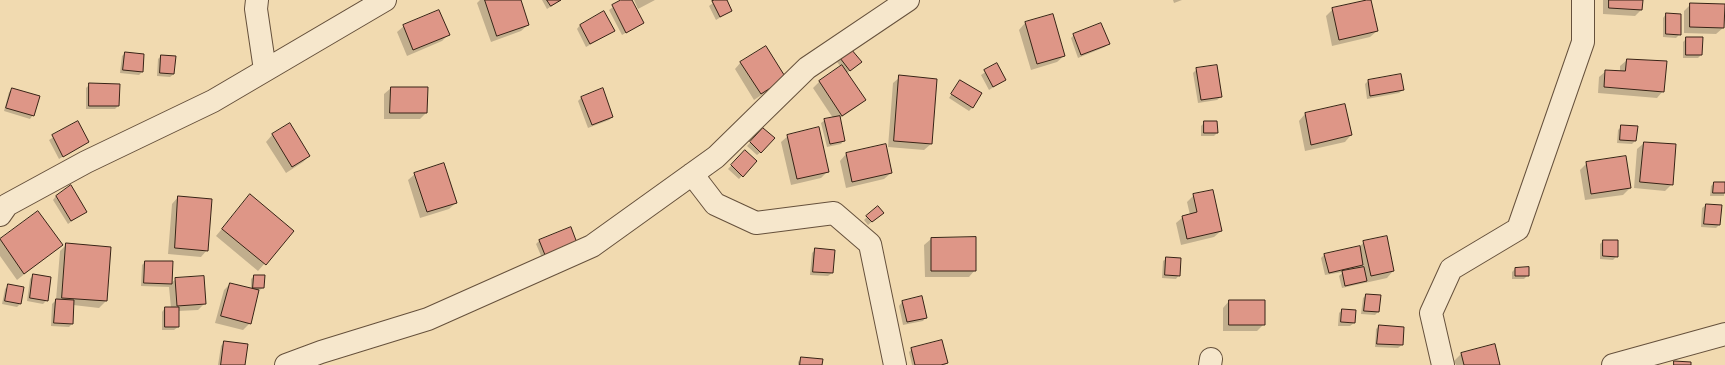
<!DOCTYPE html>
<style>
body{margin:0}
canvas{display:block;background:#f1dab0}
</style>
<canvas width="1725" height="365"></canvas>
<script>
const g = document.querySelector('canvas').getContext('2d');
g.lineJoin = 'round';
function fillPath(path, color) { g.fillStyle = color; g.fill(path, 'evenodd'); }
function trace(path, color, width, dash) { g.strokeStyle = color; g.lineWidth = width; g.lineCap = dash ? 'butt' : 'round'; g.setLineDash(dash || []); g.stroke(path); }
const shadow = new Path2D(`
 M480 0H520L528 25 521 31 491 42 477 3Z
 M542 0H561L547 9Z
 M623 0H631L643 23 622 35 609 10Z
 M634 0H655L638 9Z
 M717 0H725L731 11 716 20 709 6Z
 M1173 0H1182L1174 3Z
 M1603 0H1642L1641 10 1635 16 1603 14Z
 M1691 4 1723 28 1716 34 1684 33V11Z
 M1333 9 1377 31 1370 37 1332 46 1326 16Z
 M1666 14 1680 34 1676 38 1663 37V18Z
 M1052 15 1064 56 1057 62 1031 70 1019 30 1025 23Z
 M580 25 614 31 586 47 577 29Z
 M404 26 449 34 442 41 407 56 397 32Z
 M1074 35 1108 44 1105 47 1078 58 1071 38Z
 M1687 38H1702L1701 55 1698 58H1683V42Z
 M851 50 857 65 847 73 865 100 858 106 839 119 844 140 841 144 827 147 821 123 825 120 833 118 813 88 820 81 841 67 837 62Z
 M125 53 142 72 139 75 120 73 122 56Z
 M161 56 174 74 170 77 157 76 158 59Z
 M1627 60 1663 91 1657 98 1598 93 1599 77 1606 71 1620 72V66Z
 M741 62 778 84 754 100 735 69Z
 M996 65 1005 80 989 90 981 75Z
 M1197 69 1221 97 1217 100 1198 103 1193 73Z
 M900 77 931 144 924 150 888 147 893 83Z
 M960 81 973 107 969 111 949 98Z
 M1368 81 1403 90 1399 93 1367 99 1365 84Z
 M90 84 118 106 115 109H86V88Z
 M391 88H427L426 113 420 119H384V94Z
 M13 89 33 115 30 119 4 111 9 92Z
 M582 97 612 117 609 120 588 128 578 101Z
 M1344 105 1351 135 1345 142 1305 151 1299 121 1305 114Z
 M78 122 88 142 59 159 49 140Z
 M1205 122 1217 133 1214 136H1201V126Z
 M290 124 309 156 303 162 286 173 266 142 272 135Z
 M1622 126 1635 141 1632 144 1617 143 1618 130Z
 M760 132 761 152 757 155 747 146Z
 M788 136 828 171 821 178 791 185 781 142Z
 M1644 143 1672 184 1665 191 1634 188 1637 149Z
 M885 145 891 173 884 179 846 188 840 161 846 154Z
 M745 151 756 161 739 179 728 169Z
 M1587 163 1630 188 1623 195 1585 200 1580 170Z
 M415 174 456 203 449 209 420 218 408 180Z
 M1714 183H1725L1724 196H1710L1711 186Z
 M1194 195 1221 231 1214 237 1181 245 1176 223 1183 217 1190 215 1187 202Z
 M56 196 86 211 68 224 53 200Z
 M178 197 207 250 201 257 168 254 172 204Z
 M244 202 293 231 258 271 216 236Z
 M1706 205 1721 206 1719 225 1716 228 1701 227 1702 208Z
 M37 212 61 245 17 280 0 256V240Z
 M879 216 868 225 864 220 867 217Z
 M570 228 576 243 542 258 536 244 539 241Z
 M931 239 975 270 969 277H925L924 245Z
 M1603 241 1617 256 1613 260 1600 259V244Z
 M1364 242 1393 271 1387 278 1342 288 1339 276 1343 272 1325 275 1321 258 1325 254 1358 248Z
 M67 244 110 248 106 301 99 308 73 305 72 324 69 327 51 326 52 304 56 300 60 251Z
 M816 249 832 273 828 276 810 275 812 253Z
 M1167 258 1179 275 1176 279 1162 278 1163 261Z
 M145 262 171 283 176 279 205 303 198 310 178 311V327L174 330H162V312L165 308H171L169 287 141 286 142 265Z
 M1515 269 1528 275 1524 279H1512V272Z
 M33 275 47 300 43 304 27 301 30 279Z
 M254 276 263 288 258 291 250 323 243 330 215 323 224 290 230 284 251 289V279Z
 M9 285 20 304 17 307 2 304 5 289Z
 M1366 295 1378 312 1375 315 1361 314 1363 298Z
 M922 298 926 317 923 321 903 325 899 306 902 302Z
 M1229 301 1264 324 1257 331H1223V308Z
 M1342 310 1355 311 1354 323 1350 326H1338L1339 313Z
 M1379 326 1402 345 1398 348 1375 347 1376 329Z
 M224 342 244 365H218L221 346Z
 M1494 345 1499 365H1456L1454 361 1461 354Z
 M912 349 947 363 945 365H912L909 352Z
 M801 358 821 365H798V362Z`);
const building = new Path2D(`
 M485 0H521L529 25 497 36Z
 M547 0H561L551 6Z
 M621 0H632L644 23 626 33 612 5Z
 M715 0H727L732 11 720 17 712 1Z
 M1367 0H1371L1378 31 1339 40 1332 8Z
 M1609 0H1643L1642 10 1609 8Z
 M1690 3 1725 4 1724 28 1690 27Z
 M439 10 450 35 413 50 403 25Z
 M604 11 615 31 590 44 580 25Z
 M1666 13 1681 14V35L1666 34Z
 M1053 14 1065 56 1037 64 1025 22Z
 M1101 23 1110 44 1081 55 1073 34Z
 M1686 37H1703L1702 55H1686Z
 M766 46 786 78 761 94 740 62Z
 M851 49 862 62 850 71 840 58Z
 M125 52 144 54 143 72 123 70Z
 M161 55 176 56 174 74 160 73Z
 M1627 59 1667 61 1664 92 1604 87 1605 70 1625 71Z
 M997 63 1006 80 993 87 984 70Z
 M842 65 866 100 842 116 819 81Z
 M1217 65 1222 97 1201 100 1196 68Z
 M1401 74 1404 90 1370 96 1368 80Z
 M899 75 937 79 932 144 894 141Z
 M960 80 982 93 973 108 951 94Z
 M89 83 120 84 119 106H89Z
 M391 87H428L427 113H390Z
 M12 88 40 96 34 116 6 108Z
 M603 88 613 117 592 125 581 97Z
 M1345 104 1352 135 1311 145 1305 113Z
 M840 116 845 141 830 144 824 119Z
 M78 121 89 142 63 157 52 135Z
 M1204 121H1217L1218 133H1204Z
 M290 123 310 156 292 167 272 134Z
 M1621 125 1638 126 1636 141 1620 140Z
 M819 127 829 172 797 179 787 135Z
 M763 128 775 138 761 153 750 142Z
 M1644 142 1676 144 1673 185 1640 182Z
 M886 144 892 173 852 182 846 153Z
 M745 150 757 161 743 177 731 165Z
 M1626 156 1631 188 1591 194 1586 162Z
 M444 163 457 203 427 212 414 173Z
 M1714 182H1725V193H1713Z
 M71 185 87 212 71 221 56 196Z
 M1213 190 1222 231 1187 239 1182 216 1197 212 1193 194Z
 M250 194 294 231 266 265 222 229Z
 M178 196 212 199 208 251 175 248Z
 M1706 204 1722 205 1720 225 1704 224Z
 M878 206 884 213 872 222 866 216Z
 M38 211 63 245 24 274 0 239Z
 M571 227 577 243 545 255 539 240Z
 M1387 236 1394 271 1371 276 1363 241Z
 M976 237V271H931V238Z
 M1603 240H1618V257L1603 256Z
 M66 243 111 247 107 301 62 298Z
 M1360 246 1363 265 1329 273 1324 254Z
 M815 248 835 250 833 273 813 272Z
 M1166 257 1181 258 1180 276 1165 275Z
 M145 261H173L172 284 144 283Z
 M1364 267 1367 281 1345 286 1342 271Z
 M1529 267V276H1515V268Z
 M33 274 51 277 48 301 30 298Z
 M254 275H265L264 288H253Z
 M204 276 206 304 177 306 175 278Z
 M230 283 259 290 251 324 221 316Z
 M8 284 24 287 21 304 5 301Z
 M1366 294 1381 295 1379 312 1364 311Z
 M922 296 927 318 907 322 902 301Z
 M56 299 74 300 73 324 54 323Z
 M1229 300H1265V325H1229Z
 M165 307H179V327H165Z
 M1342 309 1356 310 1355 323 1341 322Z
 M1379 325 1404 327 1403 345 1377 344Z
 M942 340 948 363 941 365H915L911 348Z
 M224 341 248 344 245 365H221Z
 M1495 344 1500 365H1464L1461 353Z
 M801 357 823 359 822 365H800Z
 M1674 361 1691 362V365H1674Z`);
const street = new Path2D(`
 M257 0 256 9 265 70
 M692 174 715 204 756 223 834 213 870 244 895 365
 M0 215 7 205 86 162 213 101 385 0
 M286 365 321 352 428 319 592 246 716 157 807 68 908 0
 M1210 365 1211 359
 M1443 365 1431 313 1451 269 1518 229 1583 42V0
 M1613 365 1725 334`);
fillPath(shadow, '#0003');
fillPath(building, '#de9687');
trace(building, '#382316', 1);
trace(street, '#66513c', 24);
trace(street, '#f6e7cc', 22);
</script>
